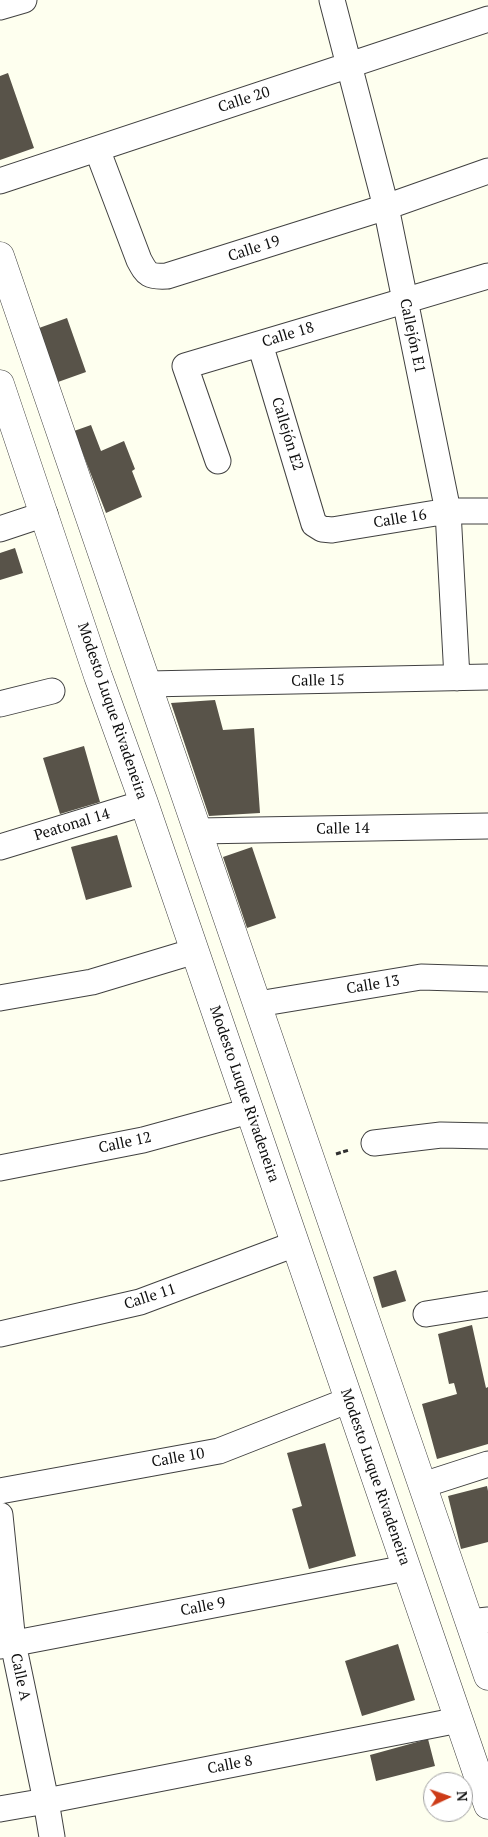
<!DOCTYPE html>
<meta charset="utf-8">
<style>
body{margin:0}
#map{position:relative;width:488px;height:1837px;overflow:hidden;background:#feffef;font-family:"PT Serif",serif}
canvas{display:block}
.north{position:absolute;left:423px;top:1772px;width:50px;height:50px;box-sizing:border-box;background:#fff;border:1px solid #9f9f9f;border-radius:50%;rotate:87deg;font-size:14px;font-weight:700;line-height:20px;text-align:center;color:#0e0e0e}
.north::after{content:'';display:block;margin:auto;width:18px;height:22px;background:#cd3c18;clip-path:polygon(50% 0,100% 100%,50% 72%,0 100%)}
</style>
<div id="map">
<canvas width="488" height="1837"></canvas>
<div class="north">N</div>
</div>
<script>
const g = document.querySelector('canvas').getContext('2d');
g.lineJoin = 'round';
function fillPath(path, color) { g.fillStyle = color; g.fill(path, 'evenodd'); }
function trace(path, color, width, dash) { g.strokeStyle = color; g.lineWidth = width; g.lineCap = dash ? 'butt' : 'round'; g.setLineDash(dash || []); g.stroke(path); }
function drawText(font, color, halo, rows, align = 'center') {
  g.font = font + ' "PT Serif",serif'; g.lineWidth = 5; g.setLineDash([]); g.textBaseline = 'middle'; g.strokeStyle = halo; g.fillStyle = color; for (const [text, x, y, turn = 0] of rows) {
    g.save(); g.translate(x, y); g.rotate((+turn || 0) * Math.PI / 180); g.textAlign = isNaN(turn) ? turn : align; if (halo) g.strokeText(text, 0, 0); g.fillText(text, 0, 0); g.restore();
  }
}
const building = new Path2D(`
 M8 73 34 148 0 160V76Z
 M67 318 86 372 58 382 39 328Z
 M91 425 101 451 124 441 135 469 132 471 142 497 106 513 74 431Z
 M15 548 23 573 0 580V553Z
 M215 700 223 730 254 728 260 813 209 816 171 703Z
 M84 746 100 802 60 814 43 758Z
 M117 835 132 887 86 900 71 847Z
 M252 847 276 918 247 928 223 857Z
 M396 1270 406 1301 382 1308 373 1277Z
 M472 1325 486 1388 488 1387V1444L437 1459 422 1404 457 1394 454 1383 449 1384 438 1334Z
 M325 1443 356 1556 309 1569 292 1509 302 1506 287 1453Z
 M487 1486 488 1491V1542L461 1549 448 1496Z
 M398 1644 415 1700 362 1716 345 1661Z
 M428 1739 435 1766 376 1781 370 1755Z`);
const path = new Path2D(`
 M336 1154 349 1150`);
const minor = new Path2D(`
 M332 0 386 207 448 511 457 678
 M0 7 24 0
 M97 149 139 260C147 275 149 277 167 276L386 207 488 171
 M0 181 488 19
 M260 344 314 524 322 529 332 530 448 511H488
 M218 461 185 366 488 276
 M0 529 45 514
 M148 684 488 677
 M0 704 52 691
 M198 831 488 826
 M0 847 144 803
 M0 998 92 982 195 951
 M258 1004 421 977 488 979
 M374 1143 441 1135 488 1136
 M0 1168 143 1140 249 1111
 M426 1314 488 1304
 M0 1334 140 1302 295 1244
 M423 1485 488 1464
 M0 1491 219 1451 349 1400
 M0 1515 13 1643 46 1801 52 1837
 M469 1622 488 1620
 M0 1646 406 1568
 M0 1809 46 1801 459 1720`);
const tertiary = new Path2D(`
 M0 256 488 1676
 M0 384 98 676 144 803 488 1805`);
const streetNames = [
 ["Calle 20",244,100,-18],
 ["Calle 19",254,249,-18],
 ["Calle 18",288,335,-17],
 ["Callejón E1",412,336,78],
 ["Callejón E2",287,434,73],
 ["Calle 16",400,519,-9],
 ["Calle 15",318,681,-1],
 ["Modesto Luque Rivadeneira",112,711,71],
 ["Peatonal 14",72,825,-17],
 ["Calle 14",343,829,-1],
 ["Calle 13",373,985,-9],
 ["Modesto Luque Rivadeneira",244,1094,71],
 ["Calle 12",125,1143,-12],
 ["Calle 11",150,1297,-18],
 ["Calle 10",178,1458,-10],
 ["Modesto Luque Rivadeneira",375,1477,71],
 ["Calle 9",203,1607,-11],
 ["Calle A",20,1677,78],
 ["Calle 8",230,1765,-11]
];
fillPath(building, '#585349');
trace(minor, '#414141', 27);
trace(tertiary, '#414141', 29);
trace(path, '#303030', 3, [5, 2.5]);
trace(minor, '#fff', 25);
trace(tertiary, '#fff', 28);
drawText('15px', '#0e0e0e', '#fff', streetNames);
</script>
